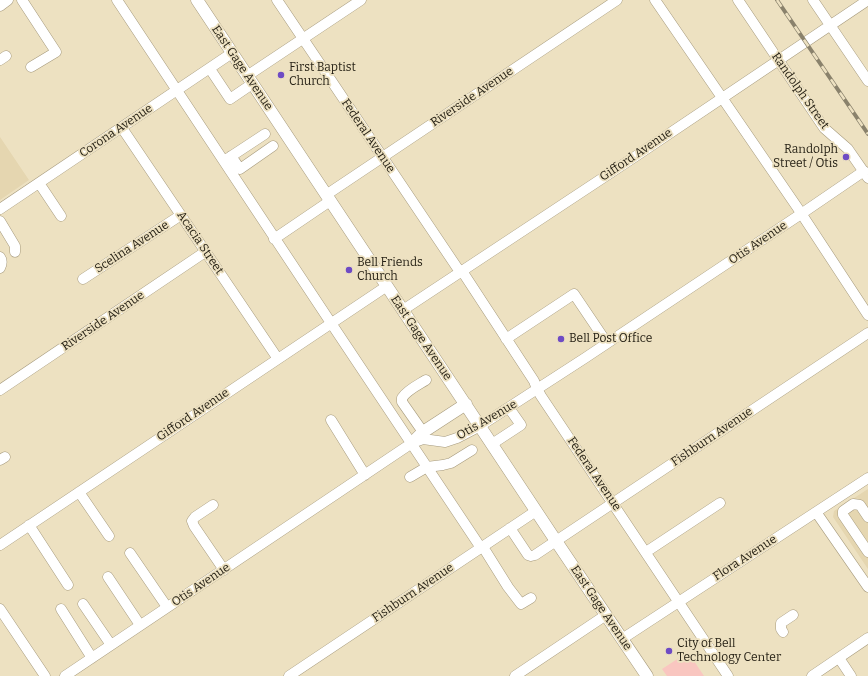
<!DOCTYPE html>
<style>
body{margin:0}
canvas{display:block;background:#ede1c1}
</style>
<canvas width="868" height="676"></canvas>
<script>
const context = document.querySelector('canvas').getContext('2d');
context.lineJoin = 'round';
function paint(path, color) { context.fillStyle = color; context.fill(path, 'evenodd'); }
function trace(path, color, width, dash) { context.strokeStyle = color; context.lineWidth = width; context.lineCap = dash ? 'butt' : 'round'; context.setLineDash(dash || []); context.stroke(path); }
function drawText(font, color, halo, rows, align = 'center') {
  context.font = font + ' Bitter,serif'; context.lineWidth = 3.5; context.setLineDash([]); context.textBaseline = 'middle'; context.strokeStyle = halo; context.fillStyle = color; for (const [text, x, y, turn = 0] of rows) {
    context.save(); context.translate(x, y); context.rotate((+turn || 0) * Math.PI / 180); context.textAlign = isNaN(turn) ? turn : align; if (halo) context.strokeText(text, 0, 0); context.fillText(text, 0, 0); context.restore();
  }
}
const built = new Path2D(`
 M 0,137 L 29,180 L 0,200 Z
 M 868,489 L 868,569 L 833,517 L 834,511 Z`);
const green = new Path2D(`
 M 688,652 L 704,676 L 667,676 L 662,669 Z`);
const minor = new Path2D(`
 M 22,0 L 56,52 L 31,67
 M 117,0 L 331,323 L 481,548
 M 277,0 L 460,272
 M 655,0 L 797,207 L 868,315
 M 738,0 L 824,128 L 848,149 L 868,178
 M 813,0 L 868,81
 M 0,6 L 8,0
 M 0,60 L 6,56
 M 210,69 L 230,99 L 252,84
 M 247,76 L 361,0
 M 122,128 L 278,359
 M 231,156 L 240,169 L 273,146
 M 227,159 L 265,134
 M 39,183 L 61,216
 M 326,195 L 617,0
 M 0,209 L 232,53
 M 0,221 L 15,246 L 15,252
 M 274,239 L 330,201
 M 0,257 C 3,261 2,264 0,268
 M 462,271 L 534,381 L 537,389 L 541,396 L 728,676
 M 83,279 L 181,215
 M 403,310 L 636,156 L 868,0
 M 506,339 L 574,294 L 607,343
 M 0,390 L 205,252
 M 331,420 L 365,475
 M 423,432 L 402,402 L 402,398 C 407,390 418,385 426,380
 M 492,444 L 521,425 L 509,408
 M 0,460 L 5,457
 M 410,477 L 427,467 L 443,465 L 451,463 L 472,450
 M 79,492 L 109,536
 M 213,505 L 195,517 L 192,521 L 194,526 L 224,570
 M 816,512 L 868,587
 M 868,517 L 860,505 L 853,504 L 843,511 L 843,515 L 868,552
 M 29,525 L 68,585
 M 510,528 L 528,555 L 531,556 L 535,555 L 868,333
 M 0,545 L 387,286
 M 483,547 L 508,587 L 521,604 L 531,598
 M 646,552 L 720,503
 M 130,553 L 167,607
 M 108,577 L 140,625
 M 83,604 L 111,645
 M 0,609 L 45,676
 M 61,609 L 92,658
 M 783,632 L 781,629 L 781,623 L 793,615
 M 622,639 L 868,478
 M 839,658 L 851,676
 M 65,676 L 412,443 L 423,439 L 445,442 L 457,438 L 480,426 L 585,358 L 801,214 L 864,171
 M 289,676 L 536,511
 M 515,676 L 606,615
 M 812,676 L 868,638`);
const major = new Path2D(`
 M 197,0 L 556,541 L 647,676
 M 412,443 L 423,432 L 466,404`);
const rail = new Path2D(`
 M 777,0 L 868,134`);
const markers = [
 [281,75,4,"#6e4bc4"],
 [846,157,4,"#6e4bc4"],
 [349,270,4,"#6e4bc4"],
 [561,339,4,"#6e4bc4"],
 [669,651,4,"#6e4bc4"]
];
const streetNames = [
 ["East Gage Avenue",242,68,56],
 ["Randolph Street",800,91,55],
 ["Riverside Avenue",472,97,-34],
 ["Corona Avenue",116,131,-34],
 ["Federal Avenue",368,136,56],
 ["Gifford Avenue",636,155,-34],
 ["Acacia Street",200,243,56],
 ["Otis Avenue",758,243,-34],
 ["Scelina Avenue",132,247,-33],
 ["Riverside Avenue",103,321,-34],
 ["East Gage Avenue",421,338,56],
 ["Gifford Avenue",193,415,-34],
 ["Otis Avenue",487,420,-30],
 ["Fishburn Avenue",712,437,-34],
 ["Federal Avenue",594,474,56],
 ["Flora Avenue",745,558,-33],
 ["Otis Avenue",201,585,-34],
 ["Fishburn Avenue",413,593,-34],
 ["East Gage Avenue",601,608,56]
];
const poiNames = [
 ["First Baptist",289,68],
 ["Church",289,82],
 ["Randolph",838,150,"right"],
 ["Street / Otis",838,164,"right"],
 ["Bell Friends",357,263],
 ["Church",357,277],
 ["Bell Post Office",569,339],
 ["City of Bell",677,644],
 ["Technology Center",677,658]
];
paint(built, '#e5d6b0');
paint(green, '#f9c6c0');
trace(minor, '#a69a7d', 11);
trace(major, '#a69a7d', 13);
trace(minor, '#fff', 10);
trace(major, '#fff', 12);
trace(rail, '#8a826c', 4);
trace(rail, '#ede1c1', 2.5, [8]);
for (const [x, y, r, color] of markers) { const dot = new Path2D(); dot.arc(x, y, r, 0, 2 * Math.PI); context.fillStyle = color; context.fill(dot); trace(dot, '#ede1c1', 1.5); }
drawText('12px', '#272216', '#ede1c1', streetNames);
drawText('12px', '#272216', '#ede1c1', poiNames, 'left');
</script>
